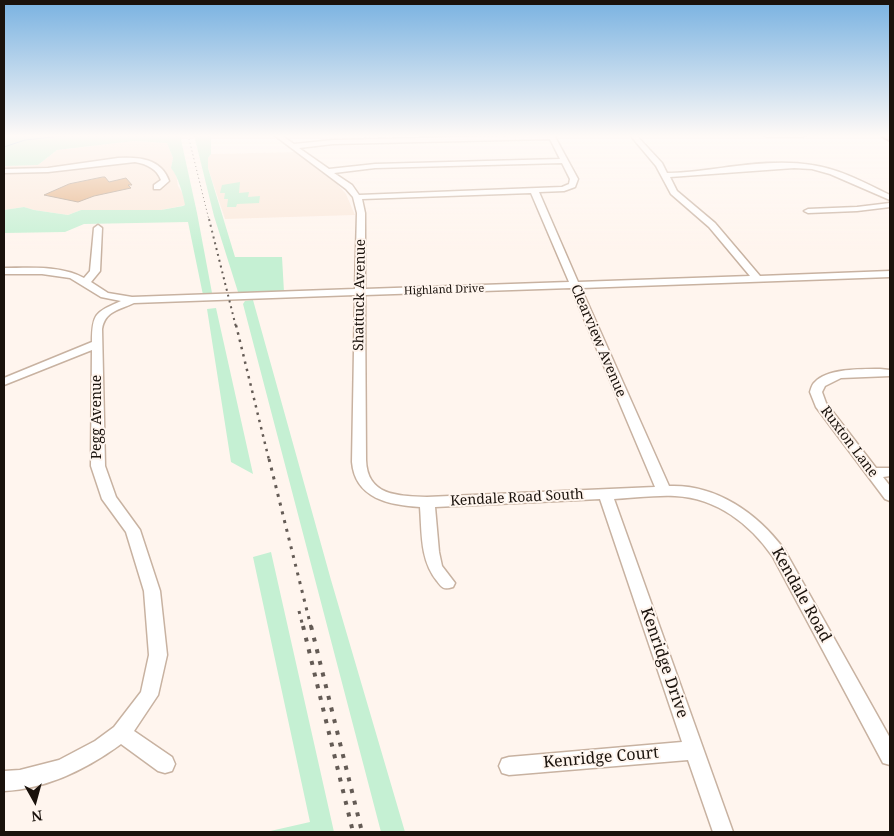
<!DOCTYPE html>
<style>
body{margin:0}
#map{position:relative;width:894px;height:836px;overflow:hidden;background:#fff5ee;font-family:"Noto Serif",serif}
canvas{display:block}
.frame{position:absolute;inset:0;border:5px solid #1a120c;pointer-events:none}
.north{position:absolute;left:10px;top:776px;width:50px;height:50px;-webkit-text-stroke:4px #fff5ee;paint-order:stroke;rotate:173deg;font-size:14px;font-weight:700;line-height:20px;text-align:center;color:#1a120c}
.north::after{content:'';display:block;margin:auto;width:18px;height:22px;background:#1a120c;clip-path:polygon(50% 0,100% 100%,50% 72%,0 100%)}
</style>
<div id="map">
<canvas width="894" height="836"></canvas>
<div class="frame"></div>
<div class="north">N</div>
</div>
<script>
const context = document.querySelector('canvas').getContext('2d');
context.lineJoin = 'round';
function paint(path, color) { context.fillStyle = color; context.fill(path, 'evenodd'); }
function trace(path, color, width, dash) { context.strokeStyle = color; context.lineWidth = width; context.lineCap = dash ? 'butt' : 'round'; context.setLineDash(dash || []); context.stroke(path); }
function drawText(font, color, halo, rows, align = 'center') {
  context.font = font + ' "Noto Serif",serif'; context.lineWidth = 4; context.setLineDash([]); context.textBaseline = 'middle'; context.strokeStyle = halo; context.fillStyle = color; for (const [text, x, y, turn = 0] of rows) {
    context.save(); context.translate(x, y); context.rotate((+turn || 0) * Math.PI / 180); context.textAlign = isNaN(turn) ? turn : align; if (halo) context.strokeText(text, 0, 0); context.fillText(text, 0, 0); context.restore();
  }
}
const built = new Path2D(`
 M 134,141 L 167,143 L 173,158 L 171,168 L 176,174 L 178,186 L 183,194 L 186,205 L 161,210 L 81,210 L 68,215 L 34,210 L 24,207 L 4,210 L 4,166 L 38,165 L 57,150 Z
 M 295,152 L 337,184 L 346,194 L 355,215 L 225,219 L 208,168 L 208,158 L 211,154 Z`);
const green = new Path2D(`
 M 4,135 L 180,135 L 197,213 L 212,293 L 203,295 L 188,222 L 84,224 L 65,232 L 4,233 L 4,210 L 24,207 L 34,210 L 68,215 L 81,210 L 161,210 L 183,206 L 185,205 C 183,194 178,176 171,168 L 173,158 L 167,143 L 134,141 L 57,150 L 38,165 L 4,166 Z
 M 194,135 L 211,135 L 211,154 L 208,158 L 208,168 L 235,257 L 282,257 L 284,292 L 243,293 L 238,292 L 214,216 Z
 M 240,182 L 239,193 L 249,192 L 248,197 L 260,196 L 259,203 L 237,204 L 236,207 L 227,207 L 228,199 L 224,199 L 225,193 L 220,193 L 222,185 Z
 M 253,300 L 331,580 L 405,832 L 381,832 L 243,304 L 245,301 Z
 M 216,308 L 253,474 L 231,462 L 207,309 Z
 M 271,552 L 334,832 L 266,832 L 310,822 L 253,557 Z`);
const stream = new Path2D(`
 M 4,147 L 25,140 L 72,135`);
const building = new Path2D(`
 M 103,177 L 105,177 L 109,182 L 126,178 L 132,185 L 128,185 L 131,188 L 94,196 L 78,202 L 44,195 L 69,184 Z`);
const minor = new Path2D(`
 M 274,135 L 281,135 L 294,144 L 333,140 L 554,135 L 578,179 L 575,187 L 564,191 L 539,192 L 578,282 L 750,276 L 709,227 L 671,194 L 656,166 L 630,135 L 636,135 L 662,163 L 667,173 C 715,172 764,157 812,165 C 840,169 865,183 890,195 L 890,200 L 830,174 L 812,169 L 794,168 L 670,177 L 677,191 L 715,223 L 760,276 L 890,271 L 890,277 L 581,288 L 669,486 C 716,484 757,513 784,549 L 890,738 L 890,765 L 883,763 L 773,557 C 750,524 717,498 675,496 C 655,495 634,498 614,499 L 733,832 L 713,832 L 688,760 L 509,775 L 502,773 L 499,766 L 502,759 L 509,757 L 682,742 L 600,499 L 435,507 L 439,552 L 442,566 L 455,583 L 453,587 C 444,590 442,588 437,581 C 420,560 422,533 420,507 C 390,505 355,499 352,462 L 355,295 L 134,303 C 119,310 105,311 102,329 L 105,466 L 116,497 L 140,530 L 160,591 L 167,655 L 158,695 L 134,731 L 172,757 L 175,764 L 172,771 L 165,773 L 158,771 L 121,744 C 87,769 46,789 4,791 L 4,771 L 20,770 L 59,760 L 95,741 L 114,727 L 141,692 L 149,655 L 144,591 L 126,532 L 102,499 L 91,466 L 92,350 L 4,385 L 4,378 L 92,342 C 92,313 96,312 121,301 L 101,297 L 70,278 L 42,274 L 4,274 L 4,268 C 29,268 61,265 84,278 L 90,271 L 94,228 L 98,225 L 102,228 L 100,271 L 91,282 L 108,293 L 132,297 L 355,289 L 357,213 L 353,197 L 346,189 ZM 550,139 L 560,159 L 375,164 L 329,169 L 299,148 L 333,144 ZM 562,163 L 570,179 L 569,184 L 562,187 L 359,195 L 352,185 L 334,173 L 375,168 ZM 531,193 L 569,282 L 365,289 L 365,213 L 362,199 ZM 571,288 L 655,487 L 427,497 C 398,496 367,496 366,460 L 365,295 Z
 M 764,135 L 806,135 L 803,137 L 767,137 Z
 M 118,158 C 138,157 161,158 169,181 L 160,189 L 154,189 L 154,185 L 161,180 C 157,169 147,164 135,162 L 48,172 L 4,173 L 4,169 L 48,168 Z
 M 890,203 L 890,207 L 857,211 L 808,213 L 804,211 L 808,209 L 857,207 Z
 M 880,369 L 890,370 L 890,376 L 841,378 L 825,386 L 822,392 L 826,403 L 876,468 L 890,468 L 890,476 L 883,477 L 890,486 L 890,501 L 885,499 L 816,407 L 810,392 C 811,389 812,384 815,382 C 828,368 863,369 880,369 Z`);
const major = new Path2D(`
 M 880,135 L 890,135 L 890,141 Z`);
const railFar4 = new Path2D(`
 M 188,135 L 209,220`);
const railFar3 = new Path2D(`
 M 209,219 L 236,327`);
const railFar2 = new Path2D(`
 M 236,325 L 269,460`);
const railFar1 = new Path2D(`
 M 269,459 L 311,627
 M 299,611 L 303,627`);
const rail = new Path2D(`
 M 303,626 L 353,832
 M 311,626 L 362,832`);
const farStreetnames = [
 ["Highland Drive",444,290,-2]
];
const streetNames = [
 ["Shattuck Avenue",360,295,-89],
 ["Clearview Avenue",598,341,67],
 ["Pegg Avenue",97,417,-90],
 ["Ruxton Lane",849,442,53],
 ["Kendale Road South",517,498,-3]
];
const nearStreetnames = [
 ["Kendale Road",801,595,61],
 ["Kenridge Drive",664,663,71],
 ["Kenridge Court",601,758,-5]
];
paint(built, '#fbe9db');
paint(green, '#c5f0d3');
trace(stream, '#74b0d7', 1);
paint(building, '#e4b184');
trace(building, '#af9b89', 1);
trace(minor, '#c8b2a1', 3);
trace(major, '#974c51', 3);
paint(minor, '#fff');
paint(major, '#e9a7ad');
trace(railFar4, '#645b55', 1, [1, 3]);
trace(railFar3, '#645b55', 2, [2, 4]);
trace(railFar2, '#645b55', 2.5, [2.5, 5]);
trace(railFar1, '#645b55', 3, [3, 6]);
trace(rail, '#645b55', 4, [4, 8]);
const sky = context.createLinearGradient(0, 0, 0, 252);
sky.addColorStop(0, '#79b2e1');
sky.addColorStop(0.54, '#fffaf7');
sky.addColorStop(1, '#fffaf700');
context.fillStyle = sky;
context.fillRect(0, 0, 894, 252);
drawText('11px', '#1a120c', '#fff5ee', farStreetnames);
drawText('14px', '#1a120c', '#fff5ee', streetNames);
drawText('16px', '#1a120c', '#fff5ee', nearStreetnames);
</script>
